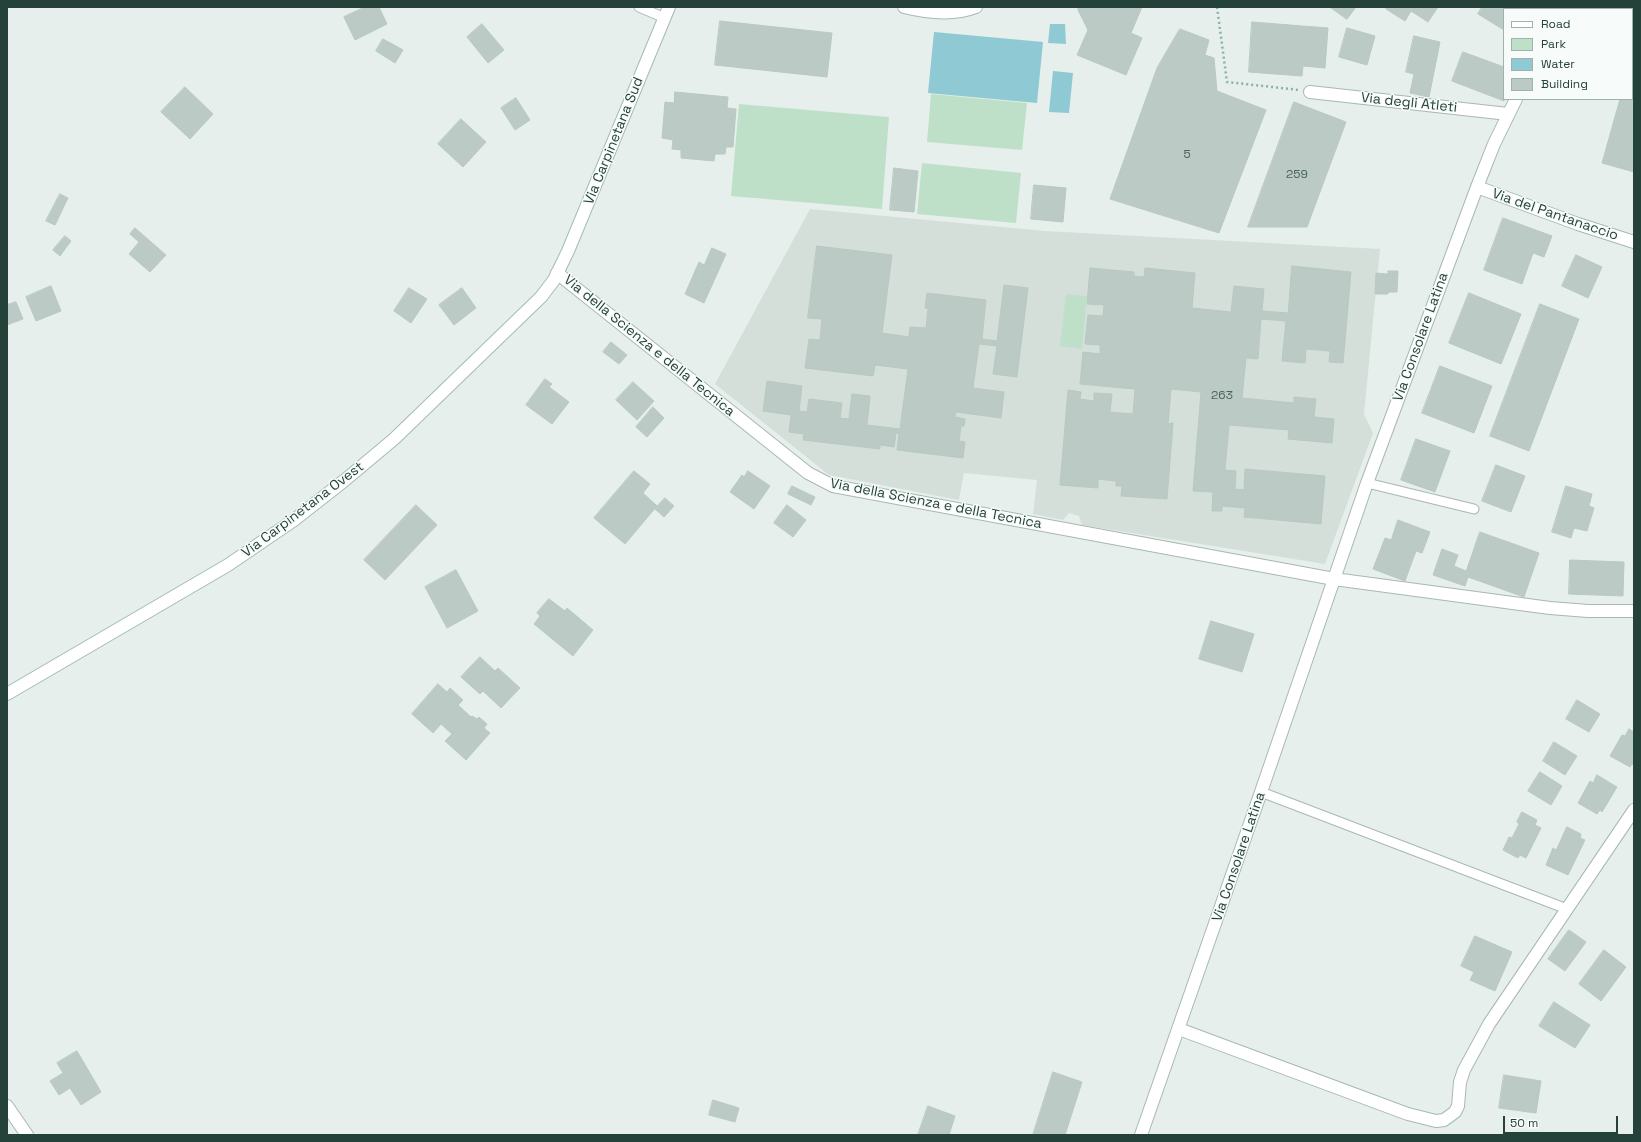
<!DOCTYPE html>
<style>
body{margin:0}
#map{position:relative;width:1641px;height:1142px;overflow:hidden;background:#e6efeb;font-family:"Space Grotesk",sans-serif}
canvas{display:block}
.frame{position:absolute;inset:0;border:8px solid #24423a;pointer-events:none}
.legend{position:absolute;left:1503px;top:8px;width:130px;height:92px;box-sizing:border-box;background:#f7fbf9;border:1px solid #a3b1ad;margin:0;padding:5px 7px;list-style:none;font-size:12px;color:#24423a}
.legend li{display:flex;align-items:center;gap:8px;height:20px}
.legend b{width:20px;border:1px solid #a3b1ad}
.scale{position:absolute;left:1503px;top:1116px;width:115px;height:18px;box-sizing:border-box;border:2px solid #24423a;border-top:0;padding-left:5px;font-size:12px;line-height:14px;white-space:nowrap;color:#24423a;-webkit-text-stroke:3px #f7fbf9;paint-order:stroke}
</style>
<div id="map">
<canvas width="1641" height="1142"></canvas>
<div class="frame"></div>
<ul class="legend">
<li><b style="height:5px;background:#fff"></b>Road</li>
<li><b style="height:11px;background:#bfe0c8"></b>Park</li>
<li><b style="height:11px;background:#8ec9d4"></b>Water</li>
<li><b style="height:11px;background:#bbcac4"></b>Building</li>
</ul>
<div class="scale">50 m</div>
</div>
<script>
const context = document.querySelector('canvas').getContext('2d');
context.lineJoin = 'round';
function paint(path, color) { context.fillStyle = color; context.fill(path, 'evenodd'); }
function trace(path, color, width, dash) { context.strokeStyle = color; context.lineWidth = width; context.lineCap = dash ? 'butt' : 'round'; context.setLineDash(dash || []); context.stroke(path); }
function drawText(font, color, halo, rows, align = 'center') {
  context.font = font + ' "Space Grotesk",sans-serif'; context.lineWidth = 3; context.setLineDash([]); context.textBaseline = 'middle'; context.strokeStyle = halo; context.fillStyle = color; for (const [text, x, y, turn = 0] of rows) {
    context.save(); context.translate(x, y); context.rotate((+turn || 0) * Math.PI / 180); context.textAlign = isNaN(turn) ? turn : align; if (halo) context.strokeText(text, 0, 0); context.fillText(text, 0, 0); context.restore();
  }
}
const built = new Path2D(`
 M 810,209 L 1045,231 L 1380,249 L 1364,414 L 1373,433 L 1325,564 L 1082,525 L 1079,516 L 1069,513 L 1063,520 L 1033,514 L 1037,480 L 964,473 L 959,500 L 829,475 L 715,384 Z`);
const green = new Path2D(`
 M 931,94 L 1027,103 L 1022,150 L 927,142 Z
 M 739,104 L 889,117 L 882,209 L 731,196 Z
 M 922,163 L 1021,173 L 1016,223 L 917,214 Z
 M 1066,294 L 1087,296 L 1082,349 L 1060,346 Z`);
const water = new Path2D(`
 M 1050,24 L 1065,24 L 1066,44 L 1048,43 Z
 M 934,32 L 1043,42 L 1037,103 L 928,93 Z
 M 1053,71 L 1073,73 L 1069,113 L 1049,112 Z`);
const building = new Path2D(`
 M 365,7 L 379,7 L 387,24 L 355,40 L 344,17 Z
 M 1079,7 L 1142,7 L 1131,33 L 1142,38 L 1126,75 L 1077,55 L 1088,30 L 1078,10 Z
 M 1330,7 L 1356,7 L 1347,19 Z
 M 1387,7 L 1438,7 L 1428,22 L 1411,11 L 1405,21 L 1386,9 Z
 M 1482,7 L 1534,7 L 1538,9 L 1504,9 L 1504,30 L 1478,14 Z
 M 1601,7 L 1634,7 L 1634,19 L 1632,23 L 1632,9 L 1600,9 Z
 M 720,21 L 832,33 L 827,77 L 715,65 Z
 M 1252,22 L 1328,28 L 1325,68 L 1303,66 L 1302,76 L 1249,72 Z
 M 482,24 L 504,50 L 488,63 L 467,37 Z
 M 1347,28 L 1375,36 L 1367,65 L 1339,57 Z
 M 1180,29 L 1209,40 L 1205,55 L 1214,58 L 1217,91 L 1266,110 L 1219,233 L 1110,199 L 1157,68 Z
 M 1414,36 L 1440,42 L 1429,97 L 1410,93 L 1414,74 L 1406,72 Z
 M 383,39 L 403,50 L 395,63 L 376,51 Z
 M 1463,52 L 1504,67 L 1504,101 L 1452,81 Z
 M 1632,86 L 1634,87 L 1634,172 L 1602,163 L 1620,99 L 1632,99 Z
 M 185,87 L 213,114 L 190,139 L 161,112 Z
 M 675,92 L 728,97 L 727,108 L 736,109 L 733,147 L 726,147 L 725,154 L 715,154 L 714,161 L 681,158 L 681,150 L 672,149 L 673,140 L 662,138 L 665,102 L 674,103 Z
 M 516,98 L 530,120 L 515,130 L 501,108 Z
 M 1294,102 L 1346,122 L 1307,227 L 1248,227 Z
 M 461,119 L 486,142 L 463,167 L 438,144 Z
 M 894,168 L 918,171 L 914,212 L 890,210 Z
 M 1034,185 L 1066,188 L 1063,222 L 1031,219 Z
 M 60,194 L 68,198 L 55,225 L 46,221 Z
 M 1503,218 L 1552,236 L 1544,257 L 1533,253 L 1522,284 L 1484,270 Z
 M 135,228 L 166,255 L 150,272 L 129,254 L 139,242 L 130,234 Z
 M 65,236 L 71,241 L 60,256 L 53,250 Z
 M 817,246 L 892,255 L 882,333 L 909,337 L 910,327 L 926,328 L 928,309 L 925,308 L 927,293 L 986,300 L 982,339 L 997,341 L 1004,285 L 1028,288 L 1017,377 L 993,374 L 997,346 L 979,344 L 973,388 L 1004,392 L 1001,418 L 956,412 L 955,417 L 965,419 L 964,426 L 961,426 L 959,441 L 965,442 L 963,458 L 897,450 L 899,434 L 896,433 L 894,447 L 880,445 L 880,449 L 803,440 L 804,434 L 789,432 L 791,415 L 763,411 L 767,381 L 802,386 L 799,411 L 807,412 L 809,399 L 842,403 L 840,418 L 849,419 L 852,394 L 870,396 L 867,425 L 900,429 L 908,369 L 875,365 L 873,376 L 805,368 L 809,339 L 820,340 L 822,319 L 808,318 Z
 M 712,248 L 726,254 L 704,303 L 685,294 L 699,262 L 704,265 Z
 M 1576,255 L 1602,267 L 1588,298 L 1562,286 Z
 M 1292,266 L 1351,272 L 1343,363 L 1329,362 L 1330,351 L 1306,349 L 1305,363 L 1282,361 L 1286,321 L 1261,319 L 1258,359 L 1246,358 L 1242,398 L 1294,403 L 1294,397 L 1316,399 L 1314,417 L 1334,419 L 1332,443 L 1288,439 L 1289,430 L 1229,425 L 1225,470 L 1236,471 L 1235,489 L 1244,490 L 1245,469 L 1325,476 L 1321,524 L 1244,517 L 1245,508 L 1222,506 L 1222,511 L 1212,511 L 1213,492 L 1193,491 L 1201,392 L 1171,389 L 1168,424 L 1173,423 L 1167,499 L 1121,496 L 1122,486 L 1116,486 L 1116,481 L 1098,479 L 1098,488 L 1060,485 L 1068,390 L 1081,392 L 1080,399 L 1094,401 L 1094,393 L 1112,394 L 1110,412 L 1133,414 L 1135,389 L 1080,384 L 1083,352 L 1100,354 L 1100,345 L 1085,344 L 1088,315 L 1103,316 L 1104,305 L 1087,304 L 1090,268 L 1134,272 L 1134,276 L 1144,277 L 1145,268 L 1195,273 L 1192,308 L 1231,312 L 1234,286 L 1264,289 L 1262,311 L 1288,313 Z
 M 1388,271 L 1398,271 L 1397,292 L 1388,292 L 1388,294 L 1375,294 L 1376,273 L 1388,274 Z
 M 51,286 L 61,311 L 36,321 L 26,297 Z
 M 409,288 L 427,299 L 411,323 L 394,311 Z
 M 462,288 L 476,308 L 454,325 L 439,305 Z
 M 1469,293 L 1521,314 L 1501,364 L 1449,343 Z
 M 16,302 L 23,319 L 7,325 L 7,305 Z
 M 1540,304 L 1579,319 L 1529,451 L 1490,436 Z
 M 611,342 L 627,355 L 619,364 L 603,352 Z
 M 1440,366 L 1492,386 L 1474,433 L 1422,413 Z
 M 545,379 L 552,384 L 549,387 L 569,402 L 552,424 L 526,405 Z
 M 633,382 L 654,401 L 637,420 L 616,400 Z
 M 653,407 L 664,418 L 647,437 L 636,427 Z
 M 1416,439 L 1450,451 L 1435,492 L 1401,480 Z
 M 1496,465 L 1525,476 L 1511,512 L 1482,501 Z
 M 634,471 L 650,484 L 643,493 L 657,506 L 625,544 L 594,518 Z
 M 748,471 L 770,486 L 754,509 L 730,492 L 742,475 L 744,477 Z
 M 792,486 L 815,497 L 811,505 L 788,494 Z
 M 1566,486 L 1592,494 L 1589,506 L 1594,508 L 1587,531 L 1574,528 L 1571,538 L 1552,532 Z
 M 665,498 L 674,506 L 664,517 L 655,509 Z
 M 416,505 L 437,525 L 385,580 L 364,560 Z
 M 787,505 L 806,520 L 793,537 L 774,523 Z
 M 1398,520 L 1430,532 L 1422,553 L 1416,551 L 1405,581 L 1373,569 L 1385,538 L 1391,540 Z
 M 1480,532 L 1539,553 L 1524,597 L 1468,577 L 1465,586 L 1433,575 L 1442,549 L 1458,555 L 1454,566 L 1466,571 Z
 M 1570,560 L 1624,562 L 1623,596 L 1569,594 Z
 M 456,570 L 478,611 L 447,628 L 425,587 Z
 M 549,599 L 565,611 L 567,608 L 593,630 L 573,656 L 534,624 L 540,616 L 537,613 Z
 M 1211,621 L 1254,634 L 1242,672 L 1199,659 Z
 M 480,657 L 495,671 L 498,668 L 520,688 L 501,708 L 483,691 L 480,694 L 461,677 Z
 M 438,684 L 447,692 L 450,688 L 463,700 L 458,705 L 471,717 L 472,716 L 477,719 L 479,717 L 487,724 L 484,728 L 490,733 L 466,760 L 445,741 L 452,734 L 441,724 L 433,733 L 412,714 Z
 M 1577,700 L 1600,714 L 1589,732 L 1566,719 Z
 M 1629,729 L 1634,732 L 1634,765 L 1632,764 L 1630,767 L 1610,756 L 1622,735 L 1625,736 Z
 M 1554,742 L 1577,756 L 1565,775 L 1543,761 Z
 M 1540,772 L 1562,786 L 1551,805 L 1528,791 Z
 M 1597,775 L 1617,787 L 1602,812 L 1600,810 L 1597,814 L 1578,803 L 1590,781 L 1593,783 Z
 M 1522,812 L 1537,820 L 1535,825 L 1541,828 L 1526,858 L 1520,855 L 1518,858 L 1503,850 L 1509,837 L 1512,838 L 1519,824 L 1517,822 Z
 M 1567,827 L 1581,834 L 1580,838 L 1585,840 L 1568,875 L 1546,865 L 1553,848 L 1556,850 Z
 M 1569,930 L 1586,942 L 1565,971 L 1548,959 Z
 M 1475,936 L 1512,952 L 1495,991 L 1470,980 L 1474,972 L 1461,966 Z
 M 1604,950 L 1626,967 L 1601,1001 L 1579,984 Z
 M 1554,1002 L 1590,1025 L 1575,1048 L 1539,1026 Z
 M 77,1051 L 101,1092 L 81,1105 L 70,1088 L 59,1095 L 50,1081 L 63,1073 L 57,1063 Z
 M 1053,1072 L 1082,1082 L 1065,1135 L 1033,1135 Z
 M 1504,1075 L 1541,1081 L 1536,1113 L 1499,1108 Z
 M 713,1100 L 739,1108 L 735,1122 L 709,1115 Z
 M 928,1106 L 955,1116 L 949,1135 L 918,1135 Z`);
const path = new Path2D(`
 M 1217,7 L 1227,82 L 1299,90`);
const service = new Path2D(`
 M 639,7 L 665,18
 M 1367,483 L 1474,509
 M 1261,792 L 1567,909`);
const minor = new Path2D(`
 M 904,7 C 928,13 953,16 976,7
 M 1565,9 L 1566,7
 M 1632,68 L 1634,69
 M 1310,92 L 1508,114
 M 1477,187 L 1578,224 L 1634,242
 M 557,273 L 808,473 L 833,486 L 1334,579 L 1550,608 L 1588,611 L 1634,611
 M 1179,1029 L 1408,1114 L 1436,1121 L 1444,1120 L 1455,1112 L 1458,1106 L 1460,1082 L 1464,1070 L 1489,1024 L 1634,810
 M 7,1106 L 27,1135
 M 1141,1135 L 1261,792 L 1367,483 L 1477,187 L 1494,144 L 1516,99`);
const secondary = new Path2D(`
 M 7,694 L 228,565 L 294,520 L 345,480 L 394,439 L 541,297 L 554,280 L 568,251 L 669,7`);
const numberNames = [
 ["5",1187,155],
 ["259",1297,175],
 ["263",1222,396]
];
const streetNames = [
 ["Via degli Atleti",1409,103,6],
 ["Via Carpinetana Sud",614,141,-68],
 ["Via del Pantanaccio",1555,215,19],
 ["Via Consolare Latina",1421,337,-70],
 ["Via della Scienza e della Tecnica",649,346,39],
 ["Via della Scienza e della Tecnica",936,504,11],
 ["Via Carpinetana Ovest",303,510,-37],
 ["Via Consolare Latina",1239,857,-71]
];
paint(built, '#d4dfda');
paint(green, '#bfe0c8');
paint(water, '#8ec9d4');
paint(building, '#bbcac4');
trace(building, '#b8c9c2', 1);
trace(service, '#a8b8b2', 11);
trace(minor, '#a8b8b2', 14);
trace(secondary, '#a4bbb3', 14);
trace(path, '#86b3a5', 2.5, [2, 3]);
trace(service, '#fff', 9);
trace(minor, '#fff', 12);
trace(secondary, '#fff', 12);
drawText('12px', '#4a645c', null, numberNames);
drawText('14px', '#24423a', '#f7fbf9', streetNames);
</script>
